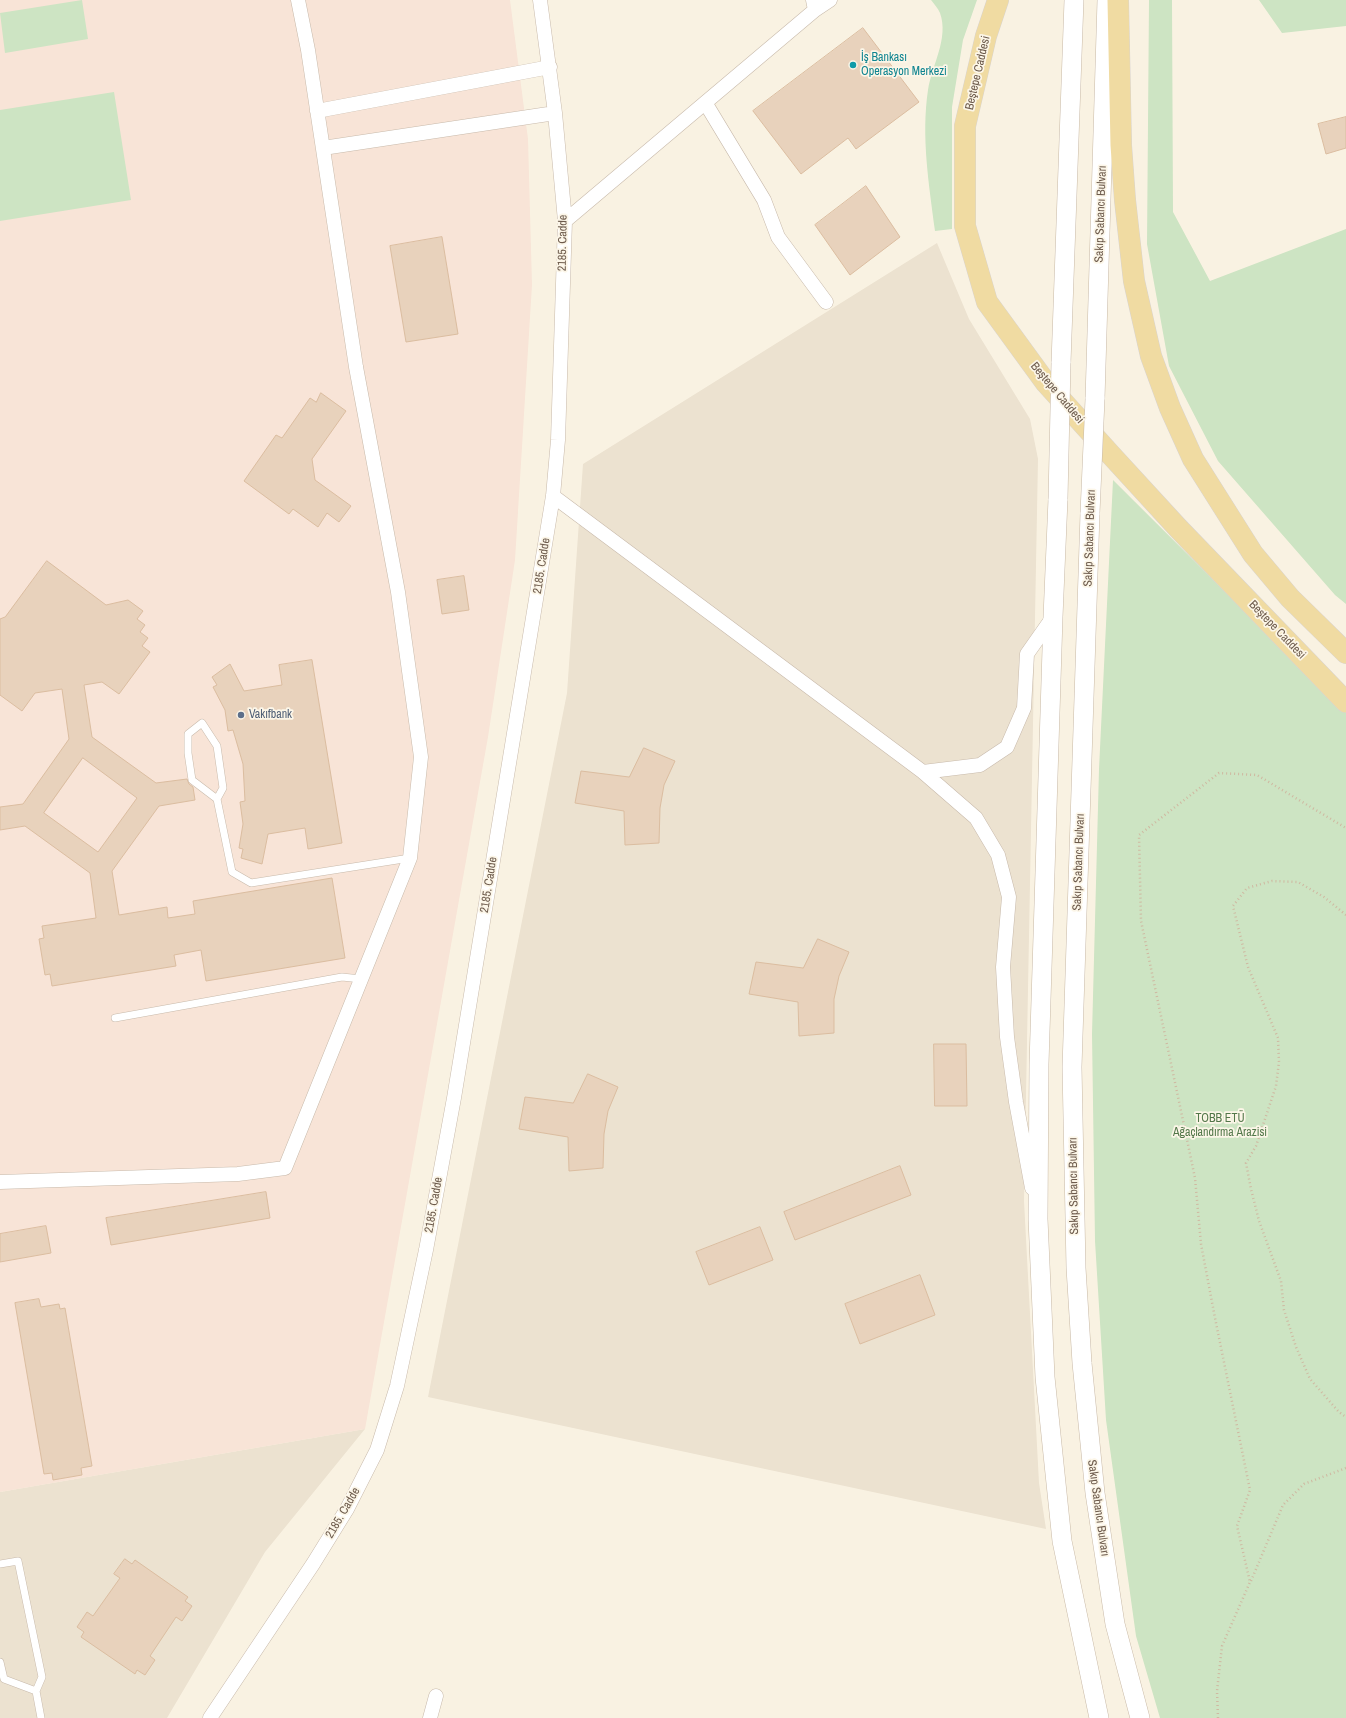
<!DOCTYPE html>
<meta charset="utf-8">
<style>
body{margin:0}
canvas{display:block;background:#f9f2e2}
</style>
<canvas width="1346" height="1718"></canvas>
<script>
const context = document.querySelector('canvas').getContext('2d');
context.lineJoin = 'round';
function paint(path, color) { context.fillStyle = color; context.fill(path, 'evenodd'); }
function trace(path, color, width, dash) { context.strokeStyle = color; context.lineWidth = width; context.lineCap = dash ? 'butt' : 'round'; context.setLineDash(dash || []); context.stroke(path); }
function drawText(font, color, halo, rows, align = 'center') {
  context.font = font + ' "Archivo Narrow",sans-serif'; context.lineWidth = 3.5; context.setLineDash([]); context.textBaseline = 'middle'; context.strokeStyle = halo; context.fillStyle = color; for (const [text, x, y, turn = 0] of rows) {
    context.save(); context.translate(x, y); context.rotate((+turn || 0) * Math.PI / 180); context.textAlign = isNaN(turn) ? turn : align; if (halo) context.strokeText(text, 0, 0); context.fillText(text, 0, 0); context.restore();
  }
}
const residential = new Path2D(`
 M 937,243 L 969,319 L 1030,419 L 1038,459 L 1024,1201 L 1039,1483 L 1046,1529 L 428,1397 L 567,693 L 583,464 Z
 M 365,1429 L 265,1552 L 167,1718 L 0,1718 L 0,1492 Z`);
const commercial = new Path2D(`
 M 0,0 L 510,0 L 528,139 L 532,285 L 515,560 L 488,737 L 365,1429 L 0,1492 Z`);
const green = new Path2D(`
 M 82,0 L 88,39 L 5,53 L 0,13 Z
 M 931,0 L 977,0 L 963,40 L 952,107 L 952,229 L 935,231 C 929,184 921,137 928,90 C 932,65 949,38 940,13 C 938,8 934,4 931,0 Z
 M 1149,0 L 1172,0 L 1173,212 L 1210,281 L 1346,229 L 1346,604 L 1335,595 L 1218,461 L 1169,366 L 1147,244 Z
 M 1259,0 L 1346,0 L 1346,26 L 1282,33 Z
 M 114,92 L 131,200 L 0,221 L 0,110 Z
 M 1113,480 L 1346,712 L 1346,1718 L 1160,1718 L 1136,1636 L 1106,1420 L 1095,1241 L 1092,1034 L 1099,769 Z`);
const building = new Path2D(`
 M 863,28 L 919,102 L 856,149 L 848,138 L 801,174 L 753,111 Z
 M 1346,117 L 1346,148 L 1326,154 L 1318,124 Z
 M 866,186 L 900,237 L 850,275 L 815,225 Z
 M 442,237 L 458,334 L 406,342 L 390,246 Z
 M 321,393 L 346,411 L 312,459 L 315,480 L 351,506 L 339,522 L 327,513 L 318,527 L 293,509 L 289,514 L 244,481 L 276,435 L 282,438 L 310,398 L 316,402 Z
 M 47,561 L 106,605 L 128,600 L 143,611 L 137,619 L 145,625 L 140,632 L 148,638 L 142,646 L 150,652 L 119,694 L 102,682 L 84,685 L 92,737 L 156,783 L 187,779 L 189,784 L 193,787 L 195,800 L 159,806 L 112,871 L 119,915 L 167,907 L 168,918 L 195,914 L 193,901 L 332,878 L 345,958 L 206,981 L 201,950 L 174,955 L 176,966 L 52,986 L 50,974 L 45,975 L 39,939 L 44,938 L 42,926 L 96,918 L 90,873 L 25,826 L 0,830 L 0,807 L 23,804 L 69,739 L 62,689 L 35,693 L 22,711 L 0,695 L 0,619 L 5,617 ZM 83,758 L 137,798 L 98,852 L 44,813 Z
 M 464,576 L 469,610 L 442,614 L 437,580 Z
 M 312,660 L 342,843 L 308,849 L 305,828 L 268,834 L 262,864 L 241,858 L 243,849 L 239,848 L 243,824 L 240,802 L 245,801 L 243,764 L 233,730 L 228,731 L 225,710 L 213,687 L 217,685 L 212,677 L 230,664 L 244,691 L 282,685 L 279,665 Z
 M 644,748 L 675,761 L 664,785 L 660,808 L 659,843 L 625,845 L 624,811 L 575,803 L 581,771 L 629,777 Z
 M 818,939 L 849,952 L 839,976 L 834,999 L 834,1033 L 799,1036 L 798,1002 L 749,994 L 756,962 L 803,968 Z
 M 934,1044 L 966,1044 L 967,1106 L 935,1106 Z
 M 588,1074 L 618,1087 L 608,1111 L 604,1134 L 603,1168 L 569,1171 L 568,1137 L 519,1129 L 525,1097 L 573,1103 Z
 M 900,1166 L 911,1195 L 795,1240 L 784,1212 Z
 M 266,1192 L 270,1218 L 111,1245 L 106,1218 Z
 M 46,1226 L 51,1253 L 0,1262 L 0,1234 Z
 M 760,1227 L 773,1260 L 709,1285 L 696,1252 Z
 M 920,1275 L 935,1315 L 860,1344 L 845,1304 Z
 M 39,1299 L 41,1307 L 59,1304 L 60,1309 L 65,1308 L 92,1466 L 81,1468 L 82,1475 L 53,1480 L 52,1473 L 44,1474 L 15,1303 Z
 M 125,1559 L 132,1564 L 135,1560 L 188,1597 L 185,1601 L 192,1606 L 182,1621 L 176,1617 L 150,1656 L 155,1660 L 145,1675 L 137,1670 L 135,1674 L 81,1637 L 84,1632 L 77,1627 L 87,1612 L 93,1616 L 120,1578 L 114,1574 Z`);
const path = new Path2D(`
 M 1346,915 L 1324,897 L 1298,882 L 1272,881 L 1247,888 L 1233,906 L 1248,967 L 1278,1038 L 1279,1062 L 1276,1086 L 1256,1146 L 1246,1163 L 1251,1189 L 1259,1221 L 1281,1281 L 1284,1310 L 1296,1347 L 1310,1379 L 1339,1412 L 1346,1417
 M 1251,1581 L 1283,1505 L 1304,1484 L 1346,1468
 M 1218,1718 L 1217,1691 L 1222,1646 L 1250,1582 L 1237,1526 L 1250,1490 L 1215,1318 L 1201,1244 L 1195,1178 L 1185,1130 L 1141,921 L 1139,835 L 1219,773 L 1257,775 L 1346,828`);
const service = new Path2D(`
 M 217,799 L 192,780 L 188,753 L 188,734 L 202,723 L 217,746 L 223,788 L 217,799 L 232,872 L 251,883 L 410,858
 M 115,1018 L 342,977 L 361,979
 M 0,1564 L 18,1561 L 42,1677 L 36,1691 L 41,1718
 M 0,1662 L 4,1679 L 36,1691`);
const minor = new Path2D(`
 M 815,10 L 830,0
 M 706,104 L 764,200 L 778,237 L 826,302
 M 317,111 L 550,67
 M 323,148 L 555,113
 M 565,221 L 815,10 L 813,0
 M 553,496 L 923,772 L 976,818 L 998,855 L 1009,897 L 1003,967 L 1007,1037 L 1016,1102 L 1032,1188
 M 923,772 L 980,765 L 1007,747 L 1024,708 L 1027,654 L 1053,617
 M 0,1182 L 238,1174 L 285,1168 L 410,858 L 421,757 L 398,592 L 356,367 L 308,50 L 298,0
 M 210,1718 L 313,1564 L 347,1509 L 377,1450 L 397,1386 L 426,1250 L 454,1098 L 553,496 L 558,440 L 565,221 L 555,113 L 540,0
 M 430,1718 L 436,1696`);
const secondary = new Path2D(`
 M 1061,363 L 1074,0
 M 1095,399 L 1107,0
 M 1058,499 L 1053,617 L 1039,1064 L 1038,1219 L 1045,1377 L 1062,1541 L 1099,1718
 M 1090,513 L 1072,1067 L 1076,1268 L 1082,1363 L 1095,1493 L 1115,1624 L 1140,1718`);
const primary = new Path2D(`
 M 998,0 L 986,36 L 965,126 L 965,226 L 987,302 L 1046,383 L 1111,455 L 1178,528 L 1346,702
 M 1118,0 L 1121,145 L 1125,200 L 1134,281 L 1151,356 L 1170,408 L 1193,459 L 1253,554 L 1290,598 L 1346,653`);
const secondaryBridge = new Path2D(`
 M 1058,499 L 1061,363
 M 1090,513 L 1095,399`);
const markers = [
 [853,65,4,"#0f9aa8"],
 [241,715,4,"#5c6f8a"]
];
const cultureNames = [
 ["İş Bankası",861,58],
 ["Operasyon Merkezi",861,72]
];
const streetNames = [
 ["Beştepe Caddesi",978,73,-77],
 ["Sakıp Sabancı Bulvarı",1101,214,-88],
 ["2185. Cadde",563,243,-89],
 ["Beştepe Caddesi",1057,393,50],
 ["Sakıp Sabancı Bulvarı",1090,538,-88],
 ["2185. Cadde",542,566,-81],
 ["Beştepe Caddesi",1277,630,46],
 ["Sakıp Sabancı Bulvarı",1079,862,-88],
 ["2185. Cadde",489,885,-81],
 ["Sakıp Sabancı Bulvarı",1074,1186,-91],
 ["2185. Cadde",434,1205,-80],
 ["Sakıp Sabancı Bulvarı",1098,1508,82],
 ["2185. Cadde",343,1513,-60]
];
const serviceNames = [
 ["Vakıfbank",249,715]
];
const parkNames = [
 ["TOBB ETÜ",1220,1119],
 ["Ağaçlandırma Arazisi",1220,1133]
];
paint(residential, '#ece2d0');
paint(commercial, '#f8e4d7');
paint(green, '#cde4c3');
paint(building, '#e8d2bc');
trace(building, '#dbbda0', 1);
trace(service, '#c8baab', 8);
trace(minor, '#c8baab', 15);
trace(secondary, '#c8b9a6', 20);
trace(primary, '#d9d4d0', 22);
trace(path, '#cfb8a1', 2.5, [1, 3]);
trace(service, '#fff', 7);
trace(minor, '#fff', 14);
trace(secondary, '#fff', 19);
trace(primary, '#f0dba2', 21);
trace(secondaryBridge, '#c8b9a6', 20, []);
trace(secondaryBridge, '#fff', 19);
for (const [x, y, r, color] of markers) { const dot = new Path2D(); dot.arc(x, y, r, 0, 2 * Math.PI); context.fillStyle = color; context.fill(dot); trace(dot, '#fcf6e8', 1.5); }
drawText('12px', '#0d838f', '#fcf6e8', cultureNames, 'left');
drawText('12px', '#6d5b4c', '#fcf6e8', streetNames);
drawText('12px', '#4e5e75', '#fcf6e8', serviceNames, 'left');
drawText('12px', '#527749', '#fcf6e8', parkNames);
</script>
